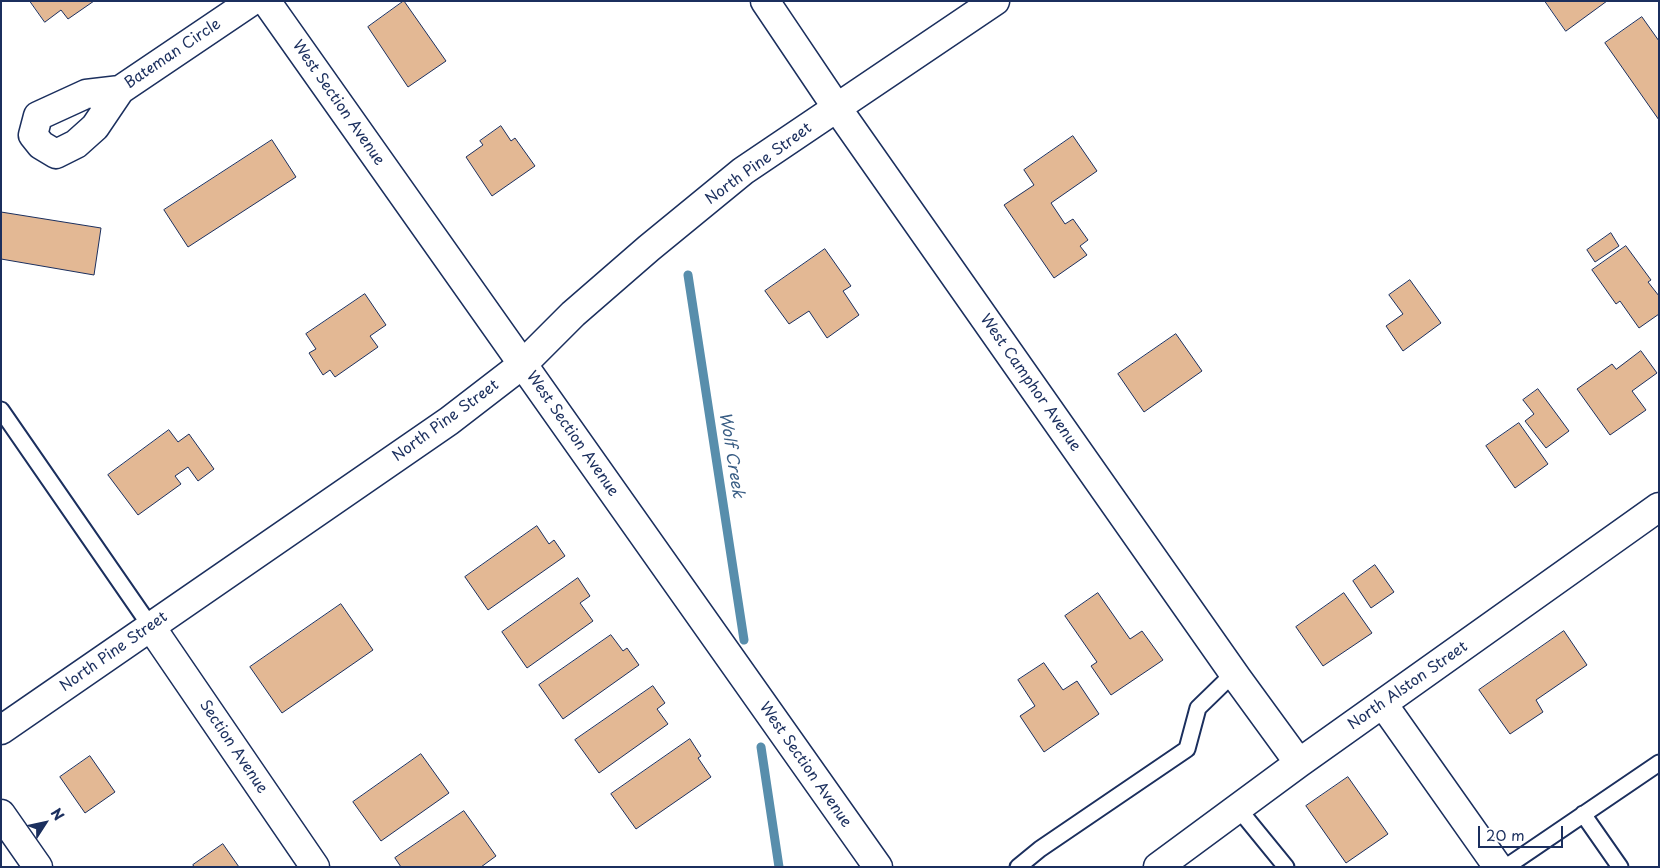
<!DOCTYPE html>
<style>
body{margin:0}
#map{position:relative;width:1660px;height:868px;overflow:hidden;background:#fff;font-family:"Playpen Sans",sans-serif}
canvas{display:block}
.frame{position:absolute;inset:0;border:2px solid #1b2f5e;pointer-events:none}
.north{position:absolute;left:20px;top:798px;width:50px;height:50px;-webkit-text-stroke:4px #fff;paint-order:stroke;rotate:55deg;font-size:14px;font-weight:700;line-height:20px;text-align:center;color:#1b2f5e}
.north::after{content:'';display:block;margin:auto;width:18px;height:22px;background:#1b2f5e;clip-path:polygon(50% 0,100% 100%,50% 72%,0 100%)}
.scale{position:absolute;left:1478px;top:826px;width:85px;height:22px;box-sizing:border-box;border:2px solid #1b2f5e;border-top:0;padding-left:6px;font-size:15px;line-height:18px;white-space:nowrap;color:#1b2f5e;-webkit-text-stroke:4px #fff;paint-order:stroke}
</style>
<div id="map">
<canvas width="1660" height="868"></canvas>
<div class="frame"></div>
<div class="north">N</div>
<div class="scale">20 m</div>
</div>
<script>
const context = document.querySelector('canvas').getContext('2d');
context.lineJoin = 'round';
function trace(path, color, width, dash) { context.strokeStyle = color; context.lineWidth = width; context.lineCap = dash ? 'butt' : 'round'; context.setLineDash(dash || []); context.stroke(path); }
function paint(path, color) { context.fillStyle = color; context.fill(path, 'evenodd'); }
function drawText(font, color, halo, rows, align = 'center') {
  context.font = font + ' "Playpen Sans",sans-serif'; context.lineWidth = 4.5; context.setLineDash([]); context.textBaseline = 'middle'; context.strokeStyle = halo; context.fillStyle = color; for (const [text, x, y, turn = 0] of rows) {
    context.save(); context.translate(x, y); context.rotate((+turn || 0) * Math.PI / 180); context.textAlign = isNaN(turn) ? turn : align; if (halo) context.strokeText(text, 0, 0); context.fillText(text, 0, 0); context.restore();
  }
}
const stream = new Path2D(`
 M 688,275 L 744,640
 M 761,747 L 779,867`);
const building = new Path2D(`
 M 30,1 L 94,1 L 68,19 L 61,10 L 45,22 Z
 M 404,1 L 446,61 L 408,87 L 368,27 Z
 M 1545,1 L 1607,1 L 1566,31 Z
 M 1642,17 L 1659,41 L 1659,120 L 1605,43 Z
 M 501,126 L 511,141 L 515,138 L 535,166 L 492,196 L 466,157 L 483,145 L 480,141 Z
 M 1073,136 L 1097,171 L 1051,203 L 1065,224 L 1073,219 L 1088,240 L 1080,246 L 1087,255 L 1054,278 L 1004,205 L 1034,185 L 1024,170 Z
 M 272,140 L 296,177 L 188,247 L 164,210 Z
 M 1,212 L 101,228 L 94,275 L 1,259 Z
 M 1611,233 L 1619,246 L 1595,262 L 1587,250 Z
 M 1626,246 L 1651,280 L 1648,282 L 1659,296 L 1659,314 L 1639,328 L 1620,301 L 1616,304 L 1592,270 Z
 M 825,249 L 851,286 L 843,291 L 859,315 L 827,338 L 809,311 L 789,324 L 765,291 Z
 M 1410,280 L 1441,323 L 1403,351 L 1386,326 L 1403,314 L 1389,295 Z
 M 365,294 L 386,325 L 370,336 L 378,347 L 335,377 L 330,370 L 323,375 L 309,353 L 316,349 L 306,334 Z
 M 1176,334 L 1202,371 L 1144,412 L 1118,374 Z
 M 1641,351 L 1657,373 L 1632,391 L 1646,410 L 1610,435 L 1577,389 L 1612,364 L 1616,369 Z
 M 1538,389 L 1569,431 L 1546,448 L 1525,421 L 1534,414 L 1523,400 Z
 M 1519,423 L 1548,464 L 1515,488 L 1486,446 Z
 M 169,430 L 178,442 L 189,434 L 214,469 L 198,481 L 188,467 L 175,476 L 181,484 L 138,515 L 108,475 Z
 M 537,526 L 549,544 L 554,540 L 565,556 L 488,610 L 465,577 Z
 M 1375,565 L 1394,592 L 1371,608 L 1353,581 Z
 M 578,578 L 590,596 L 580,603 L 593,621 L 527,668 L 502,632 Z
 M 1098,593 L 1130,639 L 1142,631 L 1163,660 L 1111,695 L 1091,666 L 1097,662 L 1065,616 Z
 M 1344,593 L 1372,633 L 1323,666 L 1296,627 Z
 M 341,604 L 373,650 L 282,713 L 250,667 Z
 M 1564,631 L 1587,665 L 1536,700 L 1543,712 L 1510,734 L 1479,690 Z
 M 611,635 L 623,651 L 627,648 L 639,665 L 563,719 L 539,685 Z
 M 1044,663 L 1063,690 L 1077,681 L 1099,714 L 1044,752 L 1020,716 L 1035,706 L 1018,680 Z
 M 653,686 L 665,703 L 657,709 L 668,724 L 599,773 L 575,740 Z
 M 690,739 L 701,756 L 698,758 L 711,777 L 636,829 L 611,794 Z
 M 421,754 L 449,793 L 381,841 L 353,802 Z
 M 90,756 L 115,792 L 85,813 L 60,777 Z
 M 1348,777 L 1388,834 L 1346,863 L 1306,806 Z
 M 464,811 L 496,856 L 481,867 L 401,867 L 395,858 Z
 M 223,844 L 239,867 L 194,867 L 193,865 Z`);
const service = new Path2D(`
 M 1,410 L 151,627
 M 1237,807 L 1286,867
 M 1583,814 L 1620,867
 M 1018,867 L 1040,849 L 1187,749 L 1198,708 L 1234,673
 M 1506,867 L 1659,763`);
const minor = new Path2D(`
 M 765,1 L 837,108 L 1237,678 L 1299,763
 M 120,90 L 95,127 L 76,144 L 56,154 L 41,145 L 33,135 L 38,116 L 86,94 Z
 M 120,90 L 252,1
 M 151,627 L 315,867
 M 1383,704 L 1498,867
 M 1,730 L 449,421 L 523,364 L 573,314 L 649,248 L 743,171 L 995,1
 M 1,814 L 38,867
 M 1158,867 L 1299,763 L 1659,507`);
const tertiary = new Path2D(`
 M 266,1 L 878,867`);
const streetNames = [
 ["Bateman Circle",173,54,-34],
 ["West Section Avenue",338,103,55],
 ["North Pine Street",759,164,-36],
 ["West Camphor Avenue",1030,383,55],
 ["North Pine Street",446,421,-36],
 ["West Section Avenue",572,434,55],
 ["North Pine Street",114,652,-35],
 ["North Alston Street",1408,686,-35],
 ["Section Avenue",233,747,56],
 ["West Section Avenue",805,765,55]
];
const waterNames = [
 ["Wolf Creek",731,455,81]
];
trace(stream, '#588eac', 9);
paint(building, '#e3b894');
trace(building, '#1b2f5e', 1);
trace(service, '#1b2f5e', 19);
trace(minor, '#1b2f5e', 31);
trace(tertiary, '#1b2f5e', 31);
trace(service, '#fff', 15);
trace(minor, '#fff', 28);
trace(tertiary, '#fff', 28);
drawText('15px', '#1b2f5e', '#fff', streetNames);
drawText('italic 16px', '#3a5e85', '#fff', waterNames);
</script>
